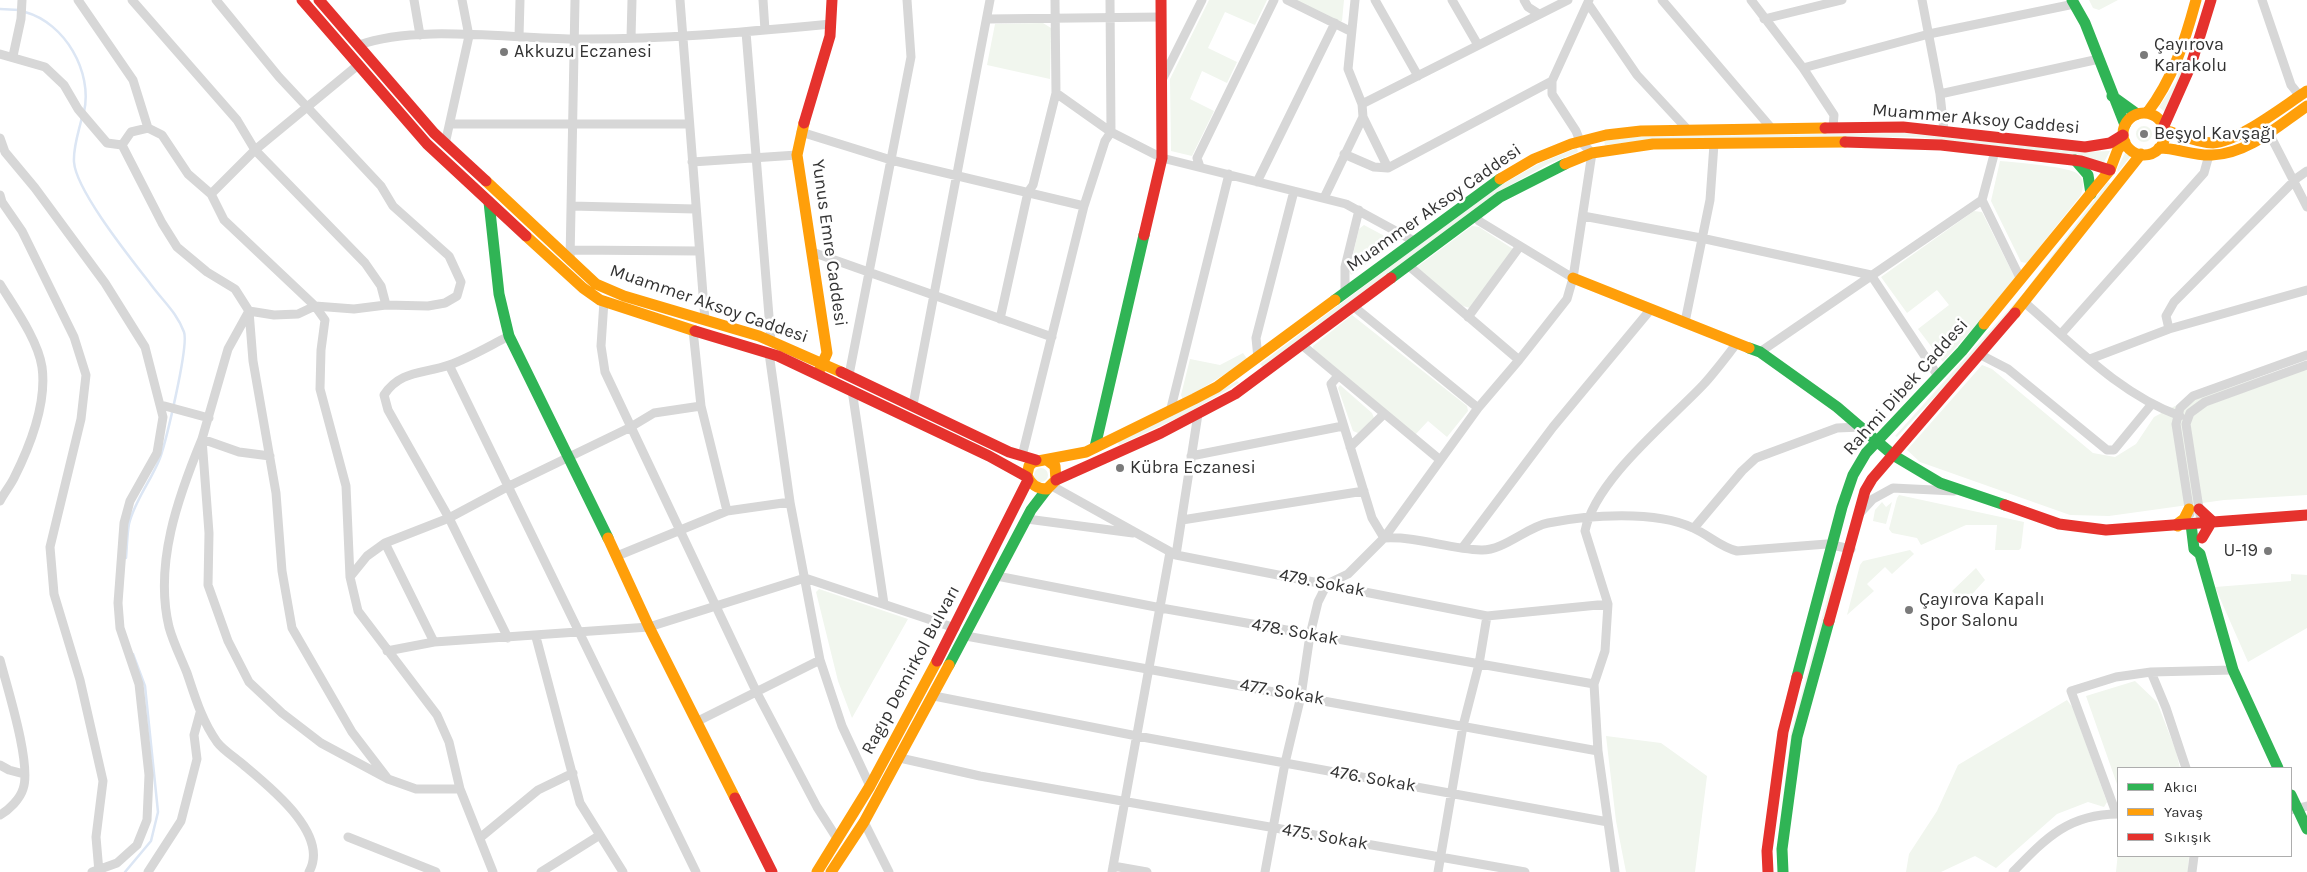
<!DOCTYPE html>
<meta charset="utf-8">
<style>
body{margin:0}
#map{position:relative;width:2307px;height:872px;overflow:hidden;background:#fff;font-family:Karla,sans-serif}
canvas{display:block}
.legend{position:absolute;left:2117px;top:767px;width:175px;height:90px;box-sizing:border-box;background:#fff;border:1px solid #adadad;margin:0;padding:6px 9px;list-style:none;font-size:15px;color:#333}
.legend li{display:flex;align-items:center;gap:10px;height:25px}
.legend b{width:25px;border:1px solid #adadad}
</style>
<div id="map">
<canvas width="2307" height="872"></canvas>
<ul class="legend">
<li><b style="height:6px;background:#30b455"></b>Akıcı</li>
<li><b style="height:6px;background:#ff9f0a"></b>Yavaş</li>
<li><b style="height:6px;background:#e5322d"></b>Sıkışık</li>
</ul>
</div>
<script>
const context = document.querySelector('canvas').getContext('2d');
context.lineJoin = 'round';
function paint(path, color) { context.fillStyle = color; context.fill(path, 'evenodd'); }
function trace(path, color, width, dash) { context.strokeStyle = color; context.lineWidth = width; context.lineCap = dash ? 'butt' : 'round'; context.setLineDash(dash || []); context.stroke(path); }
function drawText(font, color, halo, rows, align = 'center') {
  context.font = font + ' Karla,sans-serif'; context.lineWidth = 5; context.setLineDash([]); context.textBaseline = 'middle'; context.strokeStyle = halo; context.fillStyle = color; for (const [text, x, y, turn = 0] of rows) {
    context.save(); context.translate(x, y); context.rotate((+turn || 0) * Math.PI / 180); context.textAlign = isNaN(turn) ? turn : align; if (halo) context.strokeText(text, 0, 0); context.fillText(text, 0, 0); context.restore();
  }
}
const green = new Path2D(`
 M 1209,0 L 1267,0 L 1255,25 L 1225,12 L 1208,48 L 1237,62 L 1227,83 L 1202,71 L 1190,99 L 1214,111 L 1192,156 L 1171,151 L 1170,79 Z
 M 1295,0 L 1344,0 L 1342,21 L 1339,23 Z
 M 2089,0 L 2118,0 L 2099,10 L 2093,8 Z
 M 1043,23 L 1051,28 L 1050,79 L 987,65 L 995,24 Z
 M 2181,67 L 2185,68 L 2165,112 L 2159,107 L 2176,81 Z
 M2136 134a8 8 0 1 1 16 0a8 8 0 1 1-16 0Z
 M 1905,133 L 2084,152 L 2110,151 L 2104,162 L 1990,145 L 1916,137 L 1658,139 L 1605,145 L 1604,141 L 1631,137 Z
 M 1577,148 L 1578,152 L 1548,164 L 1498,192 L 1263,367 L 1260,364 L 1494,189 L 1540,163 Z
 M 2127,149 L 2133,153 L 2118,172 L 2117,169 Z
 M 2000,161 C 2013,162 2072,167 2078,174 C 2085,180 2083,188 2081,195 L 2027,263 L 2021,262 L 1991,201 Z
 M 2108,182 L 2111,184 L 1979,350 L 1897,437 L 1895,436 L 2022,295 Z
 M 1974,211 L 1982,212 L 2016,280 L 1943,362 L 1918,329 L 1949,305 L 1937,290 L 1907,313 L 1881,277 Z
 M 1364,225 L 1392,240 L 1394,244 L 1351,275 L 1349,271 L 1359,229 Z
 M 1472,226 L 1479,227 L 1513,249 L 1470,308 L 1463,306 L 1422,274 L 1417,267 Z
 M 1352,315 L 1467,406 L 1468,411 L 1447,437 L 1428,421 L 1415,435 L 1314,352 L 1313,346 Z
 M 1243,353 L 1248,360 L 1183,400 L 1181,395 L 1190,359 L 1220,365 Z
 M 2307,361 L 2307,495 L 2224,500 L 2109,516 L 2070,515 L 1920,462 L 1907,450 L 1982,365 L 1992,369 L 2093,453 L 2115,457 L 2136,444 L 2154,417 L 2175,406 Z
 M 1237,381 L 1239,383 L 1186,414 L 1119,445 L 1117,441 L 1209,397 Z
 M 1340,385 L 1372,413 L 1374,418 L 1358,433 L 1353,431 L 1338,388 Z
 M1034 475a7 7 0 1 1 14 0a7 7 0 1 1-14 0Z
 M 1899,495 L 2024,522 L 2021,548 L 2019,550 L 1995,550 L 1997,525 L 1966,525 L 1921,545 L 1917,538 L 1892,533 L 1889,529 L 1897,498 Z
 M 1882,502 L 1886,507 L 1892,502 L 1886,524 L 1873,521 L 1875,510 Z
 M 1910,550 L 1914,554 L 1892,574 L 1885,567 L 1867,584 L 1874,591 L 1847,615 L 1860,565 L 1863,561 Z
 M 1837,562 L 1840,563 L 1776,854 L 1791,733 Z
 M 1976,568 L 1985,580 L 1964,603 L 1952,591 Z
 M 2291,574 L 2307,575 L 2307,628 L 2248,662 L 2215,587 L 2291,581 Z
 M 819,589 L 908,619 L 852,718 L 838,681 L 816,592 Z
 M 2135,681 L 2157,702 L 2176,751 L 2180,768 L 2118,768 L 2118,787 L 2086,696 Z
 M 2067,700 L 2073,708 L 2107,802 L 2104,807 L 2088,802 L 2057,814 L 1996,868 L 1975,856 L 1941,872 L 1906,872 L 1909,854 L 1937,811 L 1958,765 Z
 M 1606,736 L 1661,743 L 1707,776 L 1695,872 L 1626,872 L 1616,821 Z
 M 2118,852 L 2118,856 L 2189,856 L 2188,872 L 2116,872 Z`);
const stream = new Path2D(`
 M 0,9 L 19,10
 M 25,12 C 65,23 93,72 84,112
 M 82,117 C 79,131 73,147 74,162 C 76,191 132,260 152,286 C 164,302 177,313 184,332 C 189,346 166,441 160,458 C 151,481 135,500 129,524 C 127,535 127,547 126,558
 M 125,872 L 151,841 L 158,812 L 145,686 L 133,654`);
const street = new Path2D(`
 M 78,0 L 133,80 L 148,128
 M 132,0 L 237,120 L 255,150 L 365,263 L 381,286 L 386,305
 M 216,0 L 279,77 L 381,186 L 393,206 L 449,256 L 461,282 L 457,296 L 445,303 L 428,306 L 386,305 L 354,309 L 315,306 L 298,314 L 274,315 L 249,311 L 228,349 L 202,439 L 209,533 L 208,585 L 228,641 L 249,682 L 282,713 L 321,743 L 388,779
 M 414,0 L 420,35
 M 680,0 L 705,320
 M 763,0 L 765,30
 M 1287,0 L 1350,31
 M 1355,0 L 1348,69 L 1362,104 L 1363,117 L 1388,168 L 1552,81 L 1589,0
 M 1375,0 L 1418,76
 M 1452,0 L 1478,45
 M 1524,0 L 1528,7 L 1539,14
 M 1662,0 L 1772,129
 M 1751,0 L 1803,68 L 1834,115 L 1833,127
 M 1922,0 L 1940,94 L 1944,131
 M 2262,0 L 2291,85 L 2299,95
 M 1589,5 L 1637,75 L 1688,130
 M 988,19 L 1161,17
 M 1764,19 L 1842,0
 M 746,32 L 771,341
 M 519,37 L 520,0
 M 631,38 L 632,0
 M 359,45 C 417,24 510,39 574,39 C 660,40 745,32 831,24
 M 0,54 L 45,67 L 64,85 L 78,109 L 107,143 L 122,145 L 162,223 L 177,247 L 207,272 L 235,289 L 249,311 L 253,361 L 276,493 L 282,571 L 292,628 L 352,732 L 388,779 L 416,789 L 460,789
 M 13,56 L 21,19 L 22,0
 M 1803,68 L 1929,34 L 2074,4
 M 1163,78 L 1202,0
 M 1056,93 L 1111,132 L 1162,158 L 1346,204 L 1414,241
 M 1940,94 L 2099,59
 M 1362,104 L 1568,0
 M 450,124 L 688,124
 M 2268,131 L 2307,207
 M 801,132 L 891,160 L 1084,206
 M 0,138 L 5,152 L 35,188 L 105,283 L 145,347 L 163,417 L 157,453 L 130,501 L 124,523 L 118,603 L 120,628 L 139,684 L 149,775 L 147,820 L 137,845 L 117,863 L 92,872
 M 445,144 L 469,36 L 462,0
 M 122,145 L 131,132 L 148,128 L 162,135 L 188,174 L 211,194 L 224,220 L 315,306 L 325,320 L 321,350 L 320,389 L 346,486 L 350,577 L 358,611 L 437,715 L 449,742 L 460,789 L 493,872
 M 1995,151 L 1982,200 L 2021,280
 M 1344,154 L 1374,167 L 1388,168
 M 692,162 L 797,155
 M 1200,167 L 1197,158 L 1274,0
 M 1257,182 L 1335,23
 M 211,194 L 255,150 L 358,65
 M 0,195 L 2,202 L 22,231 L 74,337 L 86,375 L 81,419 L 50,547 L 54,594 L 80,680 L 103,781 L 96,837 L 99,872
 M 1324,198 L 1363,117
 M 571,206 L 695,209
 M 1476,215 L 1479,221 L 1573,278
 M 1583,216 L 1701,238 L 1871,275 L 1938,376
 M 570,250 L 699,251
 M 812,252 L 1052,337
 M 570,261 L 575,0
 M 1409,266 L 1519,360
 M 0,284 C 14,307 38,340 42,367 C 47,403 30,446 14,478 C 10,486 4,493 0,501
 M 1345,292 L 1345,267 L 1359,210
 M 604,301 L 601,346 L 605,372 L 756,691 L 817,807 L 838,840
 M 2024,302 C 2073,344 2119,394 2180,416
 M 1353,306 L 1478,408
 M 1468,317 L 1520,246
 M 1000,319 L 1028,192 L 1033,185 L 1056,93 L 1055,0
 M 1685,322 L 1710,200 L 1714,144
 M 2169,329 L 2166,316 L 2174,302 L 2297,178 L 2307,171
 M 693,330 L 701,406 L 727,511
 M 2061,334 L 2204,173 L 2209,155
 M 1302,345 L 1439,459
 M 1760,352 L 1982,200
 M 769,353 L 790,502 L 820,660 L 842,726 L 870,786
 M 1981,355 L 2008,369 L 2107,450 L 2114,450 L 2151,405
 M 1258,358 L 1256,338 L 1294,191
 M 2090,359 L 2169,329 L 2307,290
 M 449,365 L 696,872
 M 849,375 L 911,57 L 907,0
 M 1338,376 L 1331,384 L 1372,518 L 1384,538 L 1478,408 L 1519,360 L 1567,299 L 1573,278 L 1592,153 L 1580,141 L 1576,131 L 1552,94 L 1552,81
 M 852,390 L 884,604
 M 161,405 L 209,418
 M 913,405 L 990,0
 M 1170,412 L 1229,174
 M 1350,447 L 1384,414
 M 270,456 L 239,452 L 202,439 C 178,497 154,564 169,627 C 173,642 181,658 187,673 C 195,697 202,721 217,742 C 223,750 233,756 240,762 C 266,784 331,833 309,872
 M 1022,456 L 1084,206 L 1105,141 L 1111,132 L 1110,0
 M 1191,456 L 1343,426
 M 1052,486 L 1176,555 L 1487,616 L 1608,604
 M 1861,512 L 1873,499 L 1893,488 L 1954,491
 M 2190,514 L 2176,424 L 2180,408 L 2193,396 L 2307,355
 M 2200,515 L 2186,424 L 2190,413 L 2205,402 L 2307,365
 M 1027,519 L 1133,533
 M 1182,520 L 1364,491
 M 1694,528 L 1742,471 L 1756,458 L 1837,428 L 1861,427
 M 385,543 L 434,642
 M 1463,547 L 1553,427 L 1651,309
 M 1176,555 L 1198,414
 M 617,556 L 727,511 L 790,502
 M 997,576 L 1161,608 L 1594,684
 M 350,577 L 367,556 L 385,543 L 449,518 L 507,487 L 629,428 L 654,413 L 701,406
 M 1327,584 L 1348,574 L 1384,538 C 1417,536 1448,549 1481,550 C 1503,551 1527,527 1548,523 C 1588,515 1656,510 1693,528 C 1709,535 1720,547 1737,551 L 1827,544 L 1851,549
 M 966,636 L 1598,751
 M 536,637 L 580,803 L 623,872
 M 508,638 L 449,518 L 388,410 L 384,395 C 400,370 424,374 449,365 C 469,358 489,346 509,336
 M 387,651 L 434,642 L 649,627 L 805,578 L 955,628
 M 0,660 C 7,687 32,765 23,789 C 20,799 9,810 0,815
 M 2151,672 L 2233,670
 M 934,696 L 1137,736 L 1608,822
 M 698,721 L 820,660
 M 900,758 L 980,776 L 1525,872
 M 0,765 L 9,770 L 24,774
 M 2291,810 L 2307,806
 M 2116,813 L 2071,691 L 2116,677 L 2151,672 L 2166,708 L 2186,768
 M 864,822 L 889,872
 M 348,837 L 436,872
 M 481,837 L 538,790 L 573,773
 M 1113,866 L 1147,872
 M 148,872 L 181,821 L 197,759 L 194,735 L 200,713
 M 541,872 L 600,835
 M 1112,872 L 1170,552
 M 1265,872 L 1285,763 L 1301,696 L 1310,635 L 1318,602 L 1327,584
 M 1438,872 L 1463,726 L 1479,664 L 1487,616
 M 1615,872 L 1598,751 L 1594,684 L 1605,651 L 1608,604 L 1585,531 C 1595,480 1668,422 1703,385 C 1715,372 1726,357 1737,343
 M 2013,872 C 2045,839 2068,814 2118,814
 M 2192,872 L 2194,856`);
const fast = new Path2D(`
 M 2072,0 L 2085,23 L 2125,125
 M 2112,96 L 2137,114
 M 2075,160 L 2088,175 L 2091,194
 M 489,202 L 499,294 L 509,336 L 608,538
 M 1391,278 L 1500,197 L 1565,164
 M 1335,300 L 1500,179
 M 1749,348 L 1760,352 L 1837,407 L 1893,455 L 1940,483 L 2005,505
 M 1095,447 L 1144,235
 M 2191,524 L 2194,549 L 2200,554 L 2233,670 L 2278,768
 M 949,665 L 1031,510 L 1047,489
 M 1797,677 L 1842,507 L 1853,475 L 1866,453 L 1962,351 L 1984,324
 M 2291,795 L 2307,829
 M 1783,872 L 1782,849 L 1797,737 L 1829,621`);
const slow = new Path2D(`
 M 2147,113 C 2173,79 2185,41 2196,0
 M2123 134a21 21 0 1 1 42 0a21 21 0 1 1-42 0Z
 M 804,123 L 797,155 L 827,353 L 820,369
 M 2164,130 C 2180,134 2196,143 2213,143 C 2238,142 2285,105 2307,91
 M 2159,148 C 2177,148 2194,156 2212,155 C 2248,154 2279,125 2307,106
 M 1565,164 L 1592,153 L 1653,144 L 1845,142
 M 1500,179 L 1534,159 L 1571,144 L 1606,135 L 1641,131 L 1825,128
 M 486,181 L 596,284 L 624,296 L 759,336 L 841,372
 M 526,236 L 583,288 L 600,300 L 695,331
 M 1573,278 L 1749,348
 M 2015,313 L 2141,154
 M 1984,324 L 2110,170 L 2118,149 L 2125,142
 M 1047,460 L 1055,466 L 1056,480 L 1047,489 C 1037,489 1031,485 1027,475 L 1029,466 L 1033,462 L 1086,452 L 1194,399 L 1217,387 L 1335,300
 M 2178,526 L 2176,525 L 2184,519 L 2189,509
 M 608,538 L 649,627 L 735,798
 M 817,872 L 870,786 L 937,661
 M 831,872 L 864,822 L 949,665`);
const jam = new Path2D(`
 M 302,0 L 427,144 L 526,236
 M 319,0 L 434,133 L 486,181
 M 804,123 L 830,36 L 832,0
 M 1825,128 L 1903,127 L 2085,147 L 2110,143 L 2123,135
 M 2163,128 L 2191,65 L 2211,0
 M 1845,142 L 1941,145 L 2081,161 L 2110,170
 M 1144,235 L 1162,158 L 1161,0
 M 695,331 L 778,356 L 989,456 L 1027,477
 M 841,372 L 1009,452 L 1036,460
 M 1056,480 L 1161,433 L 1235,394 L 1391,278
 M 2005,505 L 2059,524 L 2106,530 L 2307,515
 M 2199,509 L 2212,521 L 2202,538
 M 1829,621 L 1865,491 L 1872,479 L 2015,313
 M 937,661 L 1028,480
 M 735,798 L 772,872
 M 1768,872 L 1767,851 L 1783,732 L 1797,677`);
const markers = [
 [504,52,5,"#7a7a7a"],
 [2144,55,5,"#7a7a7a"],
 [2144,134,5,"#7a7a7a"],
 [1120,468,5,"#7a7a7a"],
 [2268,551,5,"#7a7a7a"],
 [1909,610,5,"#7a7a7a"]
];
const poiNames = [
 ["Çayırova",2154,45],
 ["Karakolu",2154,66],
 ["Akkuzu Eczanesi",514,52],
 ["Beşyol Kavşağı",2154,134],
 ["Kübra Eczanesi",1130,468],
 ["U-19",2258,551,"right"],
 ["Çayırova Kapalı",1919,600],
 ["Spor Salonu",1919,621]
];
const streetNames = [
 ["Muammer Aksoy Caddesi",1976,119,5],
 ["Muammer Aksoy Caddesi",1434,208,-35],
 ["Yunus Emre Caddesi",829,243,82],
 ["Muammer Aksoy Caddesi",709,304,19],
 ["Rahmi Dibek Caddesi",1906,387,-48],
 ["479. Sokak",1322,583,11],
 ["478. Sokak",1295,632,10],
 ["Ragıp Demirkol Bulvarı",911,670,-62],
 ["477. Sokak",1282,692,10],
 ["476. Sokak",1373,779,10],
 ["475. Sokak",1325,837,10]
];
paint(green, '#f1f6ee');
trace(stream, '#dce6f4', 2.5);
trace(street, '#d7d7d7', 9);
trace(fast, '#30b455', 11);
trace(slow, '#ff9f0a', 11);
trace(jam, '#e5322d', 11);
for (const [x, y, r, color] of markers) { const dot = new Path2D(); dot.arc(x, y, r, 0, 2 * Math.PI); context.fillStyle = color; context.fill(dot); trace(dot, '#fff', 2); }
drawText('18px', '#333', '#fff', poiNames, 'left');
drawText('18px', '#333', '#fff', streetNames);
</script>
